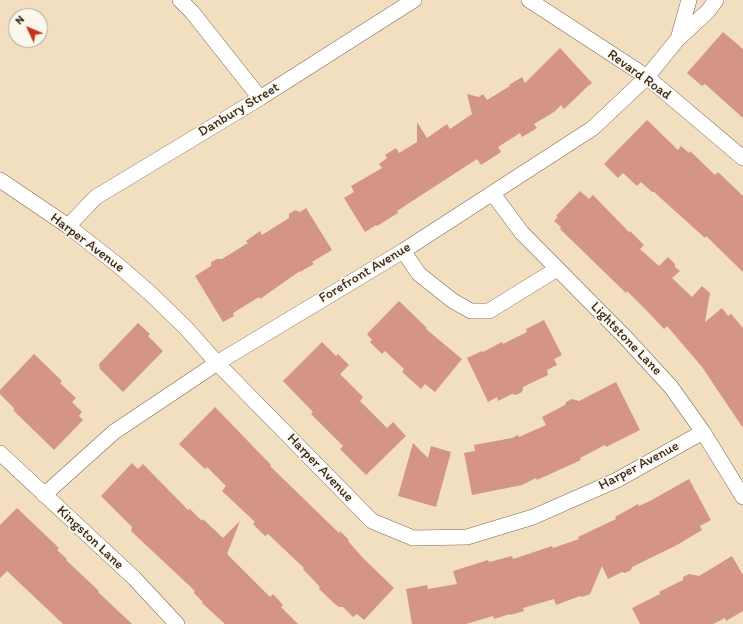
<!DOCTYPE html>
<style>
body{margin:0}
#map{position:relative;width:743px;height:624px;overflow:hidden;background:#f1dfc0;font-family:Itim,sans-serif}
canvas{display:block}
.north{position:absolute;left:8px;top:8px;width:40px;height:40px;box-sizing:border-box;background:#fbf7ec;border:1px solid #aea59a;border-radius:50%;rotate:314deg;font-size:11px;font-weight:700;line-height:16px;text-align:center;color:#3b2a1e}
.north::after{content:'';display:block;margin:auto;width:14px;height:18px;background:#c8321e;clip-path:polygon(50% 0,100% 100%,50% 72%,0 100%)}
</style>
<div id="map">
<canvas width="743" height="624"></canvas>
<div class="north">N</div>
</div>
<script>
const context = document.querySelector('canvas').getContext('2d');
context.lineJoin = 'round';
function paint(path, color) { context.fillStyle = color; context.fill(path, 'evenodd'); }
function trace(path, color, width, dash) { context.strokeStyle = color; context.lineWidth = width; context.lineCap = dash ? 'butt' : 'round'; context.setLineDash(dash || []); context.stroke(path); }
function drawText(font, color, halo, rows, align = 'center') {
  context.font = font + ' Itim,sans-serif'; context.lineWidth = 3.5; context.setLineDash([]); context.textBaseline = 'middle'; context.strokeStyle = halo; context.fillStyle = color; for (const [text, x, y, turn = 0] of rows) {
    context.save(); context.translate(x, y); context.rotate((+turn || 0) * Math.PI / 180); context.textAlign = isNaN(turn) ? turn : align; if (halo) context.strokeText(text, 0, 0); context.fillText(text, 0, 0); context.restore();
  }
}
const building = new Path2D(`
 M 723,32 L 743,49 L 743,118 L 705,84 L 702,86 L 687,73 Z
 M 560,48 L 592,83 L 588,86 L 564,109 L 561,105 L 554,112 L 534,124 L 537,128 L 522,137 L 520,133 L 498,147 L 501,152 L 481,165 L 477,159 L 397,211 L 398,213 L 377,226 L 376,225 L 365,232 L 344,198 L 354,192 L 351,186 L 382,168 L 379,164 L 387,158 L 385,155 L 396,148 L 399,153 L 417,142 L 417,122 L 427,138 L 447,124 L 450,129 L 472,114 L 467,94 L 479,97 L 483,94 L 487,100 L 510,86 L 509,85 L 522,77 L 525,83 Z
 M 647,120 L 678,150 L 681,146 L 689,153 L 690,151 L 715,175 L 718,172 L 743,196 L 743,272 L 706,236 L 705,238 L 654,192 L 652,192 L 641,182 L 637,186 L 623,173 L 618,178 L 604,164 Z
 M 580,191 L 589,199 L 593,195 L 629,232 L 630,231 L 644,245 L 640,249 L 659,266 L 668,257 L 675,264 L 675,267 L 680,271 L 672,278 L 692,297 L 702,286 L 710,293 L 705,322 L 722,308 L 728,316 L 731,314 L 743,328 L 743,428 L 702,367 L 667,326 L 664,329 L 648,312 L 627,291 L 626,293 L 560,229 L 561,227 L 554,221 L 558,217 L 556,216 Z
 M 306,208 L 332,250 L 312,262 L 314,264 L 300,272 L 300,271 L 260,299 L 259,297 L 233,313 L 234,316 L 223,322 L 195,276 L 211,266 L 211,262 L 217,259 L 222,259 L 248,243 L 246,241 L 260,231 L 262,235 L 289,218 L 289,214 L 295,210 L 300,212 Z
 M 399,301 L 427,328 L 426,329 L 462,359 L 435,392 L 425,384 L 421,389 L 402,372 L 404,369 L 385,351 L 382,354 L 370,342 L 372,340 L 367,334 Z
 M 544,320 L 562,355 L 554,359 L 557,365 L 547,370 L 548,375 L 523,387 L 522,392 L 516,395 L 512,394 L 498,401 L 497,397 L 488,402 L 467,358 L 482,351 L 483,352 L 502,342 L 503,344 L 527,332 L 526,329 Z
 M 138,323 L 150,334 L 148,336 L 163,351 L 123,392 L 100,369 L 99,364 Z
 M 322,342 L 336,356 L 338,354 L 349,365 L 340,374 L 363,397 L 360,401 L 387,428 L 393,422 L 406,436 L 366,475 L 340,449 L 343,446 L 311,414 L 313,412 L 283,381 Z
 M 34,354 L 62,381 L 60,383 L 76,398 L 72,402 L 82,412 L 79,416 L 83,420 L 54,450 L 13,410 L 15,409 L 0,394 L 0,390 Z
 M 616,382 L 640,430 L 606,447 L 605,445 L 580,458 L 581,460 L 537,480 L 536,478 L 522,485 L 472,495 L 464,453 L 475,451 L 474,445 L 512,438 L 518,435 L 519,437 L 546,425 L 542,417 L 565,405 L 566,402 L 572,399 L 579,401 Z
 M 215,407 L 271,465 L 270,466 L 339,533 L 340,531 L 349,540 L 348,541 L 363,558 L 394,588 L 364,620 L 357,614 L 353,617 L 343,607 L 339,607 L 335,604 L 319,589 L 320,587 L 303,569 L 304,568 L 268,534 L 265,536 L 253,524 L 255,522 L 222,491 L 226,486 L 207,467 L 205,469 L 179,444 Z
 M 413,443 L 428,458 L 431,446 L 451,452 L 436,507 L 398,496 Z
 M 132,463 L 138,469 L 143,464 L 188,510 L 190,509 L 202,521 L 203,519 L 223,538 L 240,521 L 227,554 L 270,597 L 273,594 L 283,605 L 281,607 L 298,624 L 225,624 L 202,603 L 203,602 L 194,593 L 195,591 L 131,531 L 132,527 L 101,496 Z
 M 689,479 L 711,520 L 700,526 L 702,530 L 677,545 L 632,567 L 631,570 L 625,573 L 622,572 L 608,579 L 602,566 L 590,594 L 582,597 L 580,596 L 556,605 L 554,599 L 523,608 L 524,611 L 510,615 L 510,614 L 494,619 L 493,616 L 466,624 L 412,624 L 406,589 L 427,585 L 428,589 L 457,584 L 453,571 L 488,560 L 489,562 L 512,556 L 513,559 L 552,546 L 553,548 L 579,539 L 578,537 L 616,519 L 615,517 L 638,504 L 639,506 L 650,501 Z
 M 17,508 L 59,548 L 57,550 L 67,559 L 66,560 L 99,591 L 98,592 L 132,624 L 63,624 L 7,571 L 0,578 L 0,525 Z
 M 732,556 L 743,575 L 743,611 L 726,621 L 725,618 L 713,624 L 640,624 L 632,608 L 660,594 L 659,592 L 683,580 L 683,577 L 689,574 L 699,576 Z`);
const street = new Path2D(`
 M 180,0 L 192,12 L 260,98
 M 529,0 L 647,77 L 743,158
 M 678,39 L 689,0
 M 0,180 L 68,226 L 119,266 L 152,295 L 186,328 L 217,363 L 372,521 L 413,538 L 467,537 L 533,517 L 617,480 L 703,432
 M 493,194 L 522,233 L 625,337 L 671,387 L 703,432 L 743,497
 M 68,226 L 96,197 L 260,98 L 414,0
 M 403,251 L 419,274 L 453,301 L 471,311 L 489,311 L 557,269
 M 0,453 L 134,578 L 177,624
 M 44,495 L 114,432 L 217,363 L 403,251 L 593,128 L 647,77 L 677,40 L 708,11 L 716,0`);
const streetNames = [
 ["Revard Road",639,75,36],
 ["Danbury Street",239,110,-31],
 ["Harper Avenue",87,243,37],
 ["Forefront Avenue",365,273,-31],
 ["Lightstone Lane",626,339,46],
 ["Harper Avenue",639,466,-28],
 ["Harper Avenue",320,468,46],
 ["Kingston Lane",90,538,43]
];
paint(building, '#d49584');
trace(street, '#7b6957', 16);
trace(street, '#fff', 15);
drawText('14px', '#3b2a1e', '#fbf7ec', streetNames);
</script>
